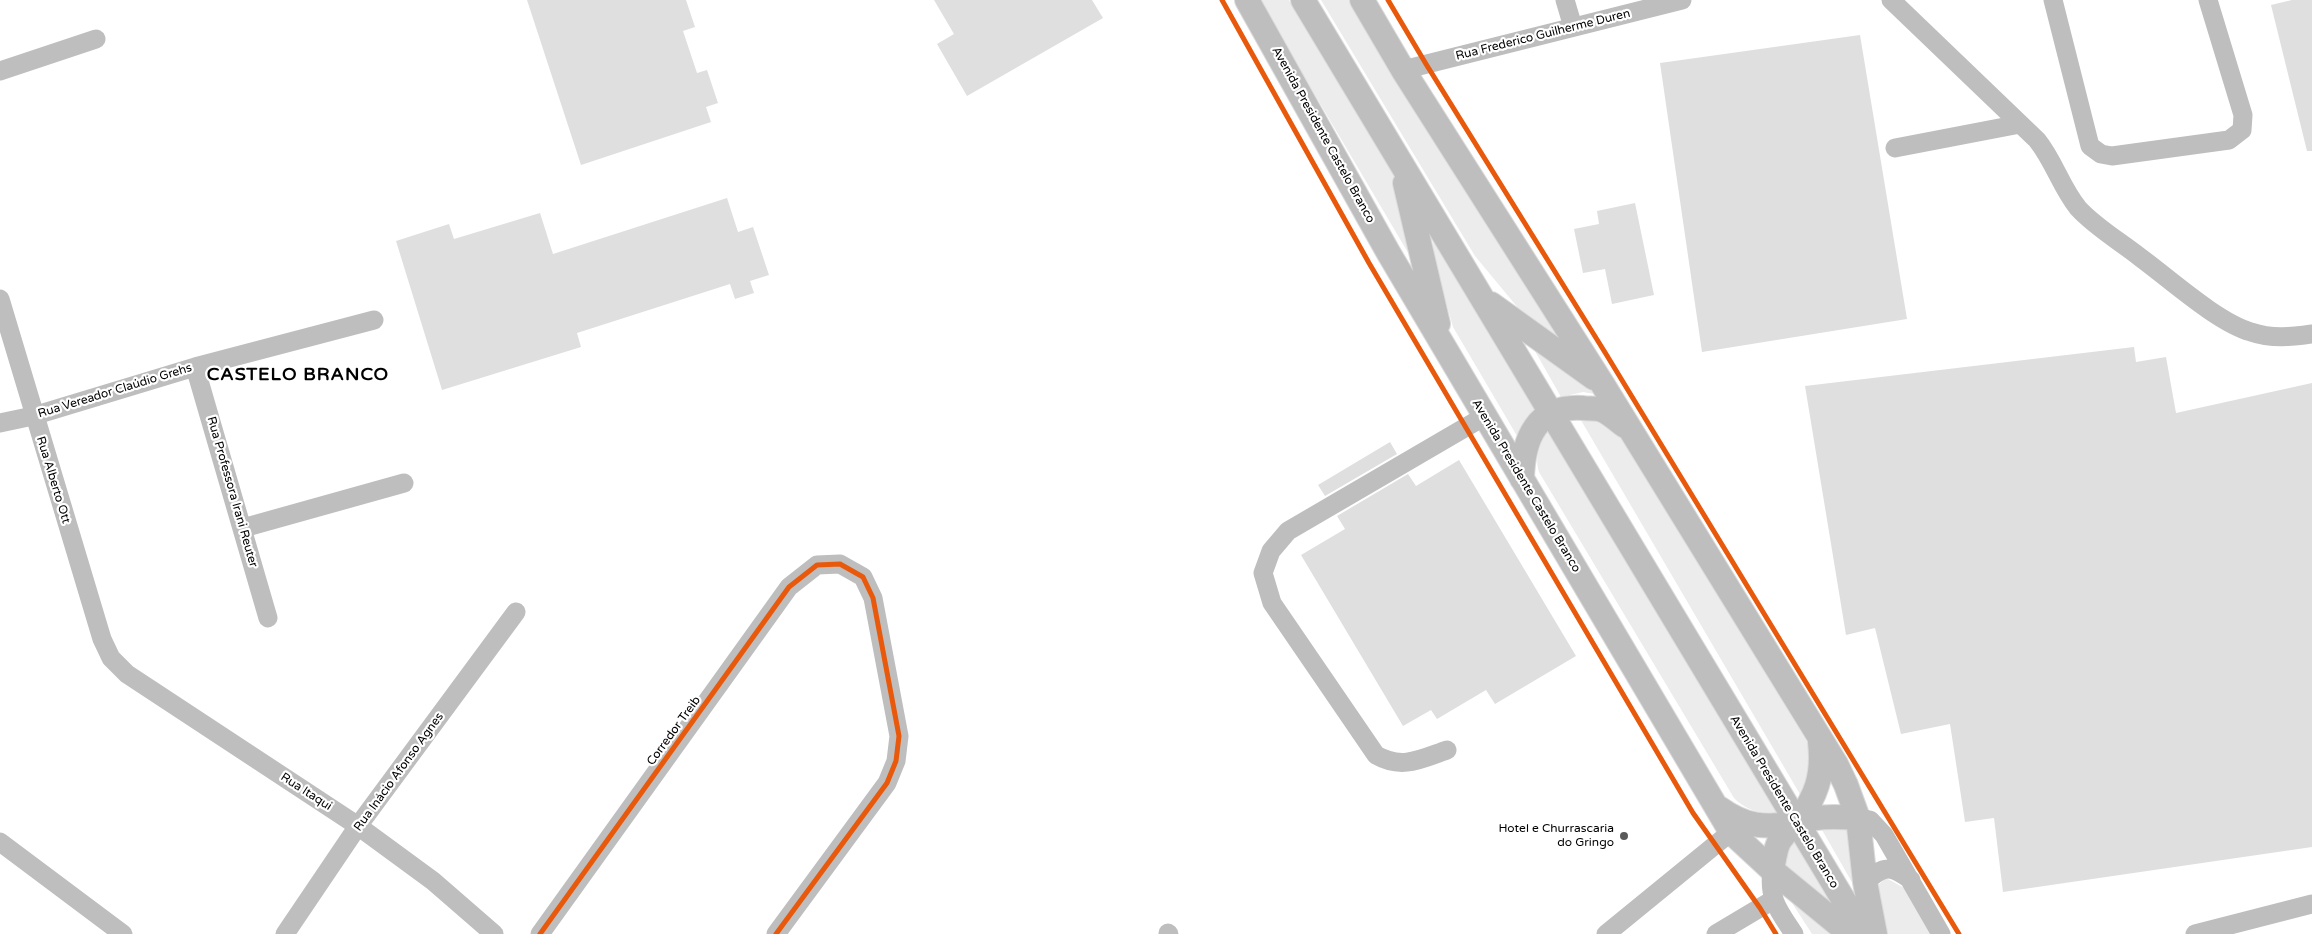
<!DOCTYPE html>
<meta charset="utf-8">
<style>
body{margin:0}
canvas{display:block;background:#fff}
</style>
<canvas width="2312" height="934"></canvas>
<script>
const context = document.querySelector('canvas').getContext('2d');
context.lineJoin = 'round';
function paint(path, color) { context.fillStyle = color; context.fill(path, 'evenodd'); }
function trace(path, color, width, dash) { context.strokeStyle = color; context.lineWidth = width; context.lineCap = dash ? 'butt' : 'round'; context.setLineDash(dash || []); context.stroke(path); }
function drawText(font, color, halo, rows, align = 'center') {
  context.font = font + ' "Varela Round",sans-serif'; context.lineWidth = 4.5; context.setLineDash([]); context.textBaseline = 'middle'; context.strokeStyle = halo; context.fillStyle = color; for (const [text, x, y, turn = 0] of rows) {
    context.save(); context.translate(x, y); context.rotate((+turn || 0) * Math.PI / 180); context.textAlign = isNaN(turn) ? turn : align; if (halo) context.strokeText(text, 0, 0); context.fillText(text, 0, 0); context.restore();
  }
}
const green = new Path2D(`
 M 1259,0 L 1289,0 L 1402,189 L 1423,278 Z
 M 1321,0 L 1362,0 L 1576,355 L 1528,320 L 1475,256 Z
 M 1431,231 L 1537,409 L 1520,441 L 1453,327 L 1436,267 Z
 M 1527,337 L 1600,395 L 1583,392 L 1561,397 Z
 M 1575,410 L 1613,422 L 1812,750 L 1814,759 L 1801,796 Z
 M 1548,428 L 1778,812 C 1760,814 1747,811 1734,798 L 1539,472 C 1534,454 1541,444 1548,428 Z
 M 1818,823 L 1850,823 L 1861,898 Z
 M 1794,838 L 1840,915 L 1780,868 L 1784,854 Z
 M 1886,878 L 1906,889 L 1931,934 L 1888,934 L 1877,886 Z
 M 1783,889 L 1843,934 L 1812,934 Z`);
const building = new Path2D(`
 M 527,0 L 686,0 L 695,27 L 683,31 L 697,73 L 707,70 L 718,103 L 706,107 L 711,122 L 581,165 Z
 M 934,0 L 1092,0 L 1103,18 L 967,96 L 937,44 L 954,34 Z
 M 2292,0 L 2312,0 L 2312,151 L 2307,151 L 2271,5 Z
 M 1860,35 L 1907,319 L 1702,352 L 1660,63 Z
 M 727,198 L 738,232 L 753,227 L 769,275 L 750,281 L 754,293 L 735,299 L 730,284 L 577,333 L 581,347 L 442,390 L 396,241 L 449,224 L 454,239 L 540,213 L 553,254 Z
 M 1635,203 L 1654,295 L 1612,304 L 1605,269 L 1583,273 L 1574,229 L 1599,224 L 1597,211 Z
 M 2134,347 L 2136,362 L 2166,357 L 2176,413 L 2312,383 L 2312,847 L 2003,892 L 1994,818 L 1965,822 L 1950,724 L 1901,734 L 1875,628 L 1846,635 L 1805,386 Z
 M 1390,442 L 1397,454 L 1325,496 L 1318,485 Z
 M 1459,460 L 1576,656 L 1495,704 L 1486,690 L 1437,719 L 1431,710 L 1403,726 L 1301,555 L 1345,529 L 1337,516 L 1408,474 L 1416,486 Z`);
const minor = new Path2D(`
 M 1565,0 L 1573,27
 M 1891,0 L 2037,140 C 2054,161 2061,187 2078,208 C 2095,227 2121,242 2141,258 C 2171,280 2217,322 2251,332 C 2271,339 2292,337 2312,334
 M 2053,0 L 2090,146 L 2101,154 L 2112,156 L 2229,140 L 2242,130 L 2243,115 L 2208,0
 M 1403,70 L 1682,0
 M 0,71 L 96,39
 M 1895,148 L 2020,124
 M 0,299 L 102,639 L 111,658 L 127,674 L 358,826 L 433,881 L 494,934
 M 195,367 L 268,618
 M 0,423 L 33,416 L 195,367 L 374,320
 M 243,528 L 404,483
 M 1447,750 C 1421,759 1402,770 1376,755 L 1272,603 L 1263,573 L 1271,551 L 1288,531 L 1485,416
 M 1858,818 L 1870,820 L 1884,835 L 1941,934
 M 0,842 L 123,934
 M 1772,870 C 1768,899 1779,911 1794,934
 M 1865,882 C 1885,865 1890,865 1911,880
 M 1168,933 L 1169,934
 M 285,934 L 358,826 L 516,612
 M 540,934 L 789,587 L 817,565 L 840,564 L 863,577 L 873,598 L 899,736 L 896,761 L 887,783 L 776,934
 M 1606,934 L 1731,832
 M 1716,934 L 1773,900
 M 2195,934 L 2312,904`);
const major = new Path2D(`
 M 1247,0 L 1388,252 L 1731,832 L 1772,870 L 1850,934
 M 1303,0 L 1864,934
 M 1362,0 L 1403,70 L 1603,385 L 1836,764 L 1846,785 L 1858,818 L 1865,882 L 1875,934
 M 1405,183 L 1438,324
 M 1491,304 L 1594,378
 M 1522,479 C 1523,439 1536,405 1583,408 C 1589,409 1597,408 1602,410 C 1610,413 1618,421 1625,426
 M 1719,808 C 1747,828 1764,827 1797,824 C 1816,795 1824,777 1820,742
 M 1772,870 C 1774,861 1775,848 1780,840 C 1798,813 1830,816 1858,818`);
const cycleway = new Path2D(`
 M 1222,0 L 1369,263 L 1693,813 L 1760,908 L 1776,934
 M 1388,0 L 1426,64 L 1606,354 L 1959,934
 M 540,934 L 789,587 L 817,565 L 840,564 L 863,577 L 873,598 L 899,736 L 896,761 L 887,783 L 776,934`);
const markers = [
 [1624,836,5,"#595959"]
];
const streetNames = [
 ["Rua Frederico Guilherme Duren",1543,35,-14],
 ["Avenida Presidente Castelo Branco",1323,135,61],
 ["Rua Vereador Claúdio Grehs",115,391,-17],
 ["Rua Alberto Ott",53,480,73],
 ["Avenida Presidente Castelo Branco",1526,486,59],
 ["Rua Professora Irani Reuter",232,492,74],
 ["Corredor Treib",674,731,-54],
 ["Rua Inácio Afonso Agnes",399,772,-54],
 ["Rua Itaqui",306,792,33],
 ["Avenida Presidente Castelo Branco",1784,802,59]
];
const poiNames = [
 ["Hotel e Churrascaria",1614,829],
 ["do Gringo",1614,843]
];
const districtNames = [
 ["CASTELO BRANCO",298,375]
];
paint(green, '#ececec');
paint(building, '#dfdfdf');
trace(major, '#dbdbdb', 26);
trace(minor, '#bebebe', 19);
trace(major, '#bebebe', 24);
trace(cycleway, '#e8590c', 5);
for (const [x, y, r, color] of markers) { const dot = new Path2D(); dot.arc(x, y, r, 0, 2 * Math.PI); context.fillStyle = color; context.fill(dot); trace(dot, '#fff', 2); }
drawText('12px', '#000', '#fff', streetNames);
drawText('12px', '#000', '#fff', poiNames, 'right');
context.letterSpacing = '1px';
drawText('bold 18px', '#000', '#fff', districtNames);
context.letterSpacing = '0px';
</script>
